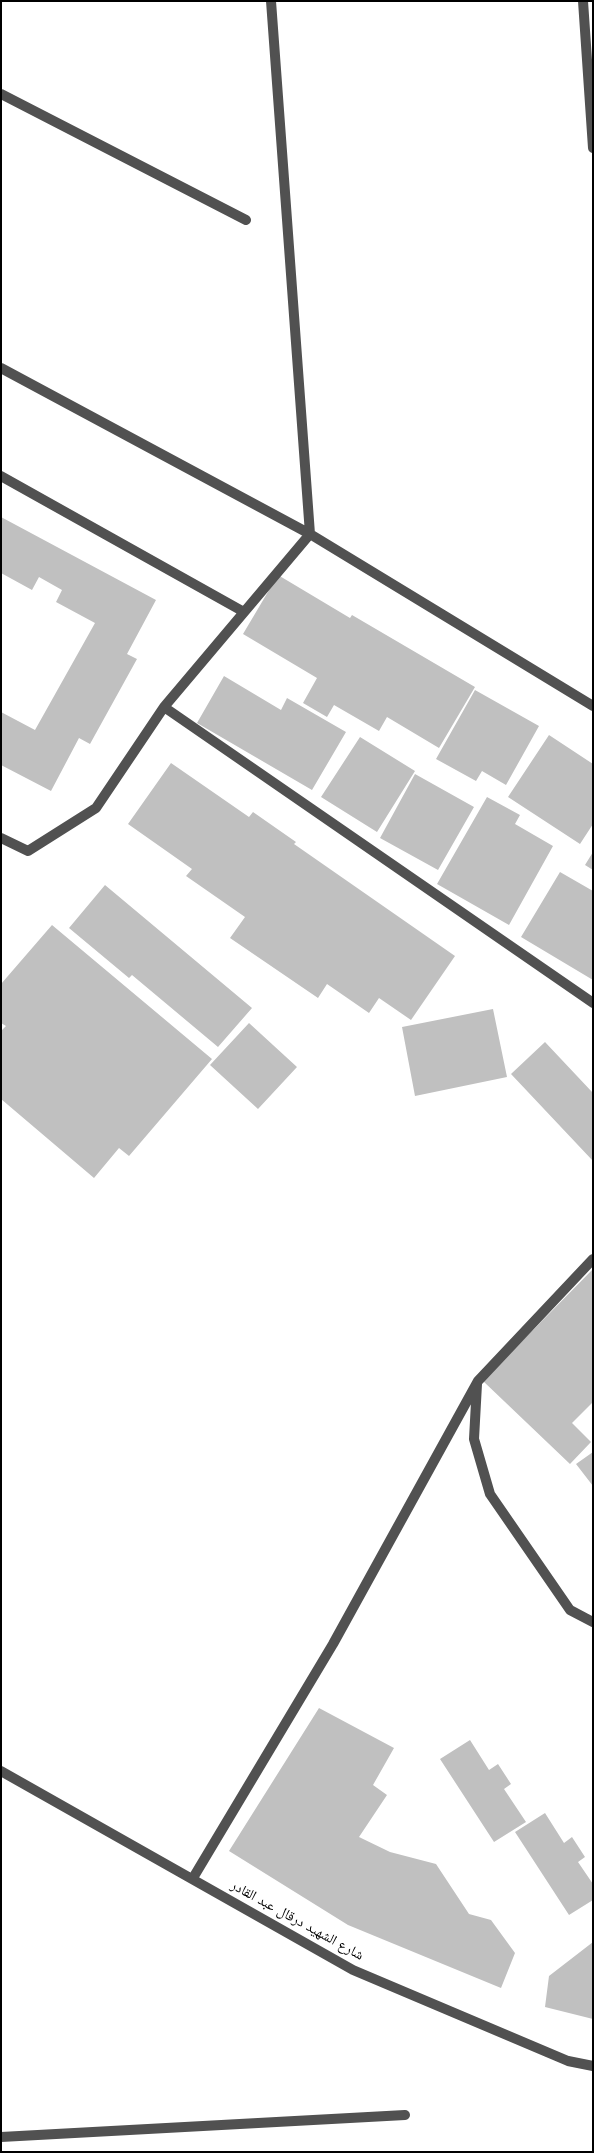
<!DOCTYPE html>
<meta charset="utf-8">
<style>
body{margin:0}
#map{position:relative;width:594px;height:2153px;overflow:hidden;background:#fff;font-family:Jost,sans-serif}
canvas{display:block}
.frame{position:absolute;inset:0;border:2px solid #000;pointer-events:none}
</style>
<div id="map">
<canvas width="594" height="2153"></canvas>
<div class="frame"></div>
</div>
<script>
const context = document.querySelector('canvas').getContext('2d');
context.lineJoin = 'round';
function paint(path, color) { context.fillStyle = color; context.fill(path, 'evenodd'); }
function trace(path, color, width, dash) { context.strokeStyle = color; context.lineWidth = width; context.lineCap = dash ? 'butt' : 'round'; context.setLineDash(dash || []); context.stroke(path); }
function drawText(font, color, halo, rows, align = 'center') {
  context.font = font + ' Jost,"Noto Naskh Arabic",sans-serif'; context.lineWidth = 4; context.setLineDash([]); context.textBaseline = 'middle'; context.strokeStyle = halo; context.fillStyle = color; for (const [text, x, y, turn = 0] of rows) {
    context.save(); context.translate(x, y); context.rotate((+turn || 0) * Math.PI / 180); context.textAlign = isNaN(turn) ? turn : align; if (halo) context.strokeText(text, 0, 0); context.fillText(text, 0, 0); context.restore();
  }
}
const building = new Path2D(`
 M 1,517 L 156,600 L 127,654 L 137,659 L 90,744 L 79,738 L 51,791 L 1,765 L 1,712 L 35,730 L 95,623 L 56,602 L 62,590 L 39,577 L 32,590 L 1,573 Z
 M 278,575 L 350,618 L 352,615 L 475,687 L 439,748 L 387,717 L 379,731 L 334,705 L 327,717 L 303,703 L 317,678 L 243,634 Z
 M 224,676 L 281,710 L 287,698 L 346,732 L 312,790 L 197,723 Z
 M 475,690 L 539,726 L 506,785 L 482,771 L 476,781 L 436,759 Z
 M 549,735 L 593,764 L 593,824 L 580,844 L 508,797 Z
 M 360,737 L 415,771 L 377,832 L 321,797 Z
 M 171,763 L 249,817 L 253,812 L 296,842 L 294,844 L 455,956 L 411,1020 L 379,998 L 369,1013 L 327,984 L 318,998 L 230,938 L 245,917 L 186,876 L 192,869 L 128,824 Z
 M 415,774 L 474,807 L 438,870 L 380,838 Z
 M 487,797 L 520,815 L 515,824 L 553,846 L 509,925 L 437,884 Z
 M 593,852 L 593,870 L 585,865 Z
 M 560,872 L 593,891 L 593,980 L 521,937 Z
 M 105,885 L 252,1008 L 218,1047 L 132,975 L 129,978 L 69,928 Z
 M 52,925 L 212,1059 L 129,1156 L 119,1148 L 94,1178 L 1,1099 L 1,1031 L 6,1026 L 1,1023 L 1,984 Z
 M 493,1009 L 507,1077 L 415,1096 L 402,1027 Z
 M 249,1023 L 297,1067 L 258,1109 L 210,1065 Z
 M 545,1042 L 593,1093 L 593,1161 L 511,1074 Z
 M 593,1269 L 593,1402 L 572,1423 L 591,1442 L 570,1464 L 483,1381 Z
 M 593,1452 L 593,1486 L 576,1464 Z
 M 319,1708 L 394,1748 L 373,1785 L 387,1795 L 359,1837 L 390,1852 L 436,1864 L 469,1914 L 491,1920 L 515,1953 L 501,1988 L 348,1925 L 229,1851 Z
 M 470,1740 L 489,1770 L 498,1764 L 511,1784 L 504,1789 L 526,1822 L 494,1842 L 440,1759 Z
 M 545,1813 L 564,1843 L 572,1837 L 585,1857 L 578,1862 L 593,1884 L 593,1900 L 569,1915 L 515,1832 Z
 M 593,1942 L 593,2019 L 545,2007 L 549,1976 Z`);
const street = new Path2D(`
 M 271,1 L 310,534 L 593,706
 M 583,1 L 593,148
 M 1,94 L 246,220
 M 1,368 L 310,534 L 164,707 L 593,1003
 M 1,476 L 244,612
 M 1,838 L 28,851 L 96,808 L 164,707
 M 477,1384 L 474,1439 L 490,1494 L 570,1610 L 593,1622
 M 1,1771 L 353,1970 L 568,2061 L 593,2066
 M 193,1878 L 333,1644 L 478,1381 L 593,1259
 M 1,2137 L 405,2115`);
const streetNames = [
 ["شارع الشهيد درقال عبد القادر",297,1921,29]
];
paint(building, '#c0c0c0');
trace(street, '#515151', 10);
drawText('14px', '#000', '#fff', streetNames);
</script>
